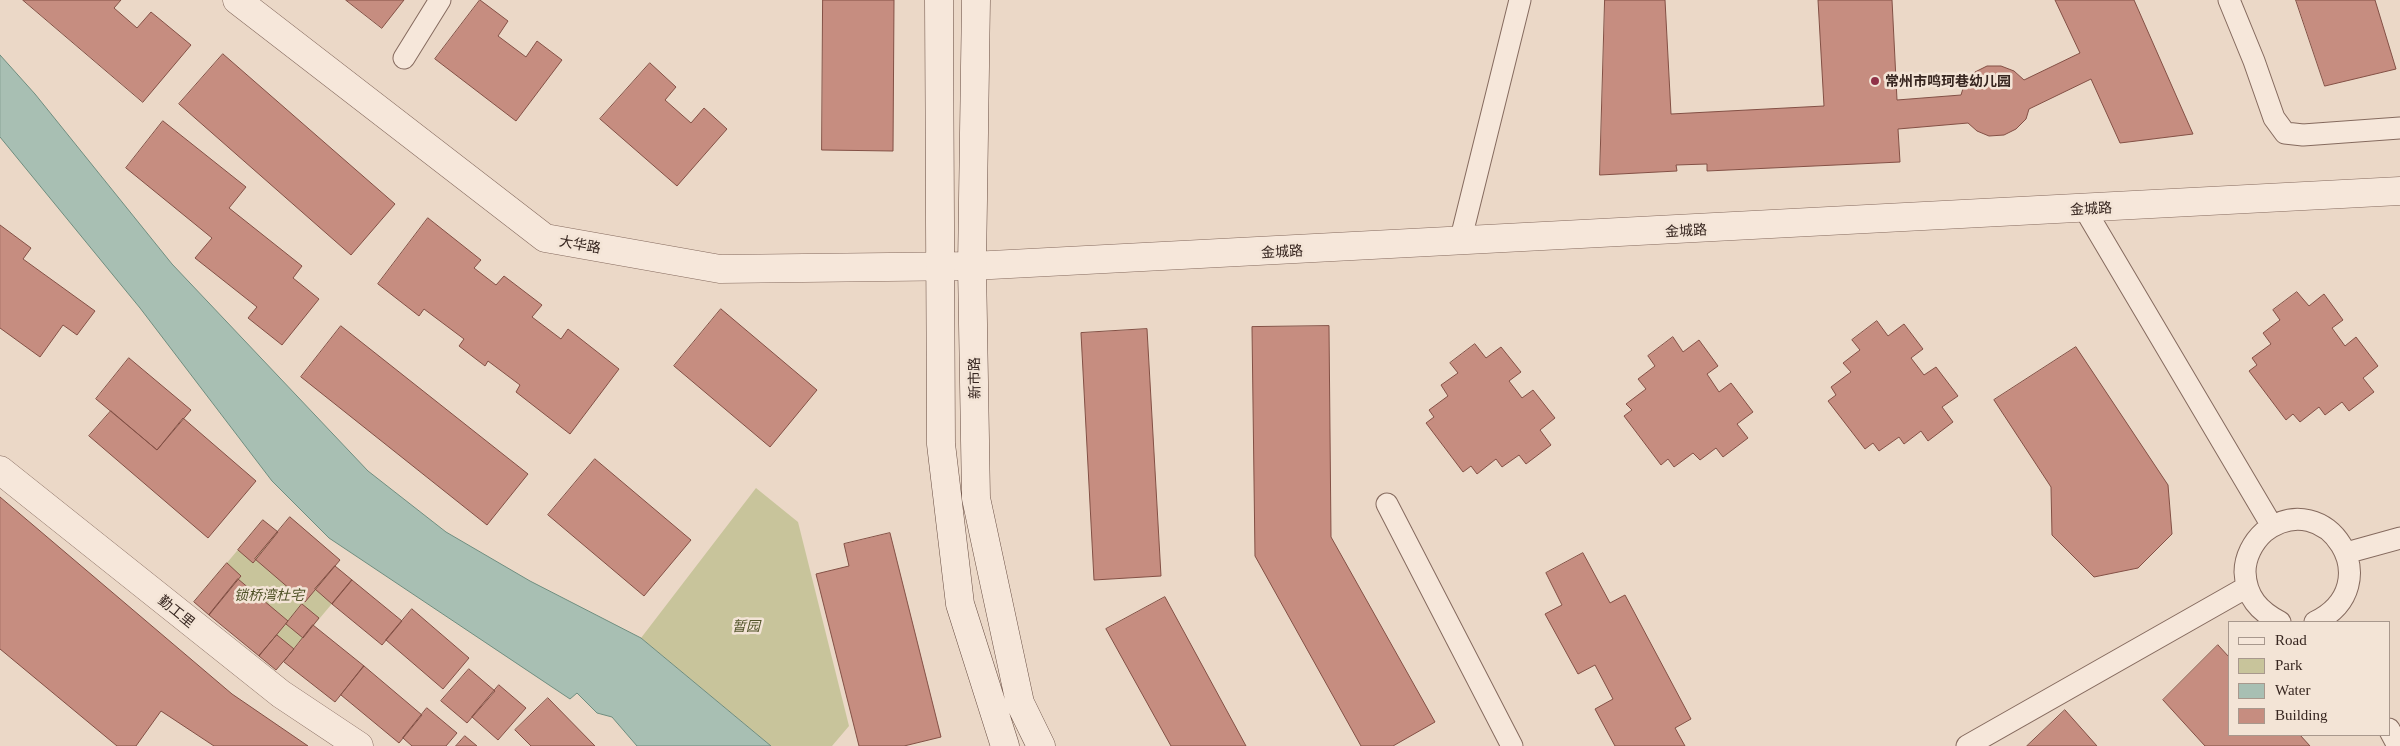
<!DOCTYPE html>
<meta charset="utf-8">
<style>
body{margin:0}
#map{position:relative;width:2400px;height:746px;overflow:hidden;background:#ebd8c7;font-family:Georgia,serif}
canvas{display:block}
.legend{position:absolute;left:2228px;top:621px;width:162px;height:115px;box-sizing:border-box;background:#f3e4d6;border:1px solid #a8988d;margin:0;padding:6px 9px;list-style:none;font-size:15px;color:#372620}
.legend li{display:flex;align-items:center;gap:10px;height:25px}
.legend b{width:25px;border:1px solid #a8988d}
</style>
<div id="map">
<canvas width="2400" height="746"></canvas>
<ul class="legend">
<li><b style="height:6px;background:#f6e7da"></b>Road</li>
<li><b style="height:14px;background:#c8c49b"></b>Park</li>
<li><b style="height:14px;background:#a8bfb3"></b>Water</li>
<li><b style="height:14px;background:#c68d80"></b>Building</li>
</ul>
</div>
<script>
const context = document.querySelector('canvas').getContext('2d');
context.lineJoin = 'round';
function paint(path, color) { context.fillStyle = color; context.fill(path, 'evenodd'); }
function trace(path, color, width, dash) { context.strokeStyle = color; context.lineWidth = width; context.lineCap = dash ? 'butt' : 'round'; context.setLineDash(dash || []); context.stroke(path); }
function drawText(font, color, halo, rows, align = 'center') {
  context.font = font + ' Georgia,"Noto Sans SC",serif'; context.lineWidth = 5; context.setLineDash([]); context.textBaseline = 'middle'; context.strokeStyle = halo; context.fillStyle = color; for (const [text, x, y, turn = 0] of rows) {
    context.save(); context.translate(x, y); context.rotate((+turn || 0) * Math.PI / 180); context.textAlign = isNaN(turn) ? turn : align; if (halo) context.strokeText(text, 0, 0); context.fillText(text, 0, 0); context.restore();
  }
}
const green = new Path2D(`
 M 756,488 L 798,522 L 849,726 L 832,746 L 771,746 L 641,638 Z
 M 290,517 L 340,560 L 335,566 L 352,580 L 276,670 L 194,602 L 263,520 L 278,532 Z`);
const water = new Path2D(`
 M 0,55 L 35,94 L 172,264 L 368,471 L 446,532 L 530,581 L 641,638 L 771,746 L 637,746 L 612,717 L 597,713 L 577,693 L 570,699 L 329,538 L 272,481 L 140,308 L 0,137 Z`);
const building = new Path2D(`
 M 23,0 L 121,0 L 114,8 L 137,28 L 151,12 L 191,45 L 143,102 Z
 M 346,0 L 404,0 L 382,28 Z
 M 480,0 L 508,21 L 498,36 L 526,57 L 537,41 L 562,60 L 516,121 L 435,59 Z
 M 823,0 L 894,0 L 893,151 L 822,150 Z
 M 1605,0 L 1665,0 L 1671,114 L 1824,106 L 1818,0 L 1892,0 L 1897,100 L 1961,95 L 1965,82 L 1975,72 L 1987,66 L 2001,66 L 2014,71 L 2024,80 L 2080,53 L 2055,0 L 2134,0 L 2193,134 L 2120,143 L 2091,79 L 2029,109 L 2026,119 L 2016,129 L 2004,135 L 1989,136 L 1977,131 L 1968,123 L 1898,129 L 1900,162 L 1707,171 L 1707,164 L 1676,165 L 1677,171 L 1600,175 Z
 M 2296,0 L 2375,0 L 2396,69 L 2325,86 Z
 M 223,54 L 395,204 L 351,255 L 179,104 Z
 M 650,63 L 676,87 L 665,100 L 691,123 L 704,108 L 727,129 L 677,186 L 600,119 Z
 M 163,121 L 246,187 L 229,208 L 302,266 L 293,278 L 319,299 L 282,345 L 248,318 L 257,307 L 195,258 L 212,238 L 126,168 Z
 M 428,218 L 481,260 L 474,268 L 496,285 L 504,276 L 542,305 L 532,317 L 561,339 L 568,329 L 619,369 L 570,434 L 516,392 L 520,385 L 488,361 L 485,366 L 459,346 L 464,339 L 424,309 L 419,316 L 378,284 Z
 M 0,225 L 31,248 L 23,259 L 95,311 L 77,335 L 63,325 L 40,357 L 0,328 Z
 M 2297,292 L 2309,306 L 2324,294 L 2343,320 L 2332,328 L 2345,346 L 2356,337 L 2378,366 L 2363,378 L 2374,392 L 2349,411 L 2342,402 L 2325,415 L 2319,407 L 2300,422 L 2293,414 L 2286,420 L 2249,371 L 2257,365 L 2252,358 L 2271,344 L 2263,333 L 2280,320 L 2273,310 Z
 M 721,309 L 817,390 L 770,447 L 674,366 Z
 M 1877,321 L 1888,336 L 1904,324 L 1923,349 L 1911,358 L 1924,375 L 1936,367 L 1958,396 L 1942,407 L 1953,422 L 1928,441 L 1921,431 L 1904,444 L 1899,437 L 1879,451 L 1873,443 L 1865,449 L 1828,401 L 1836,395 L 1831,387 L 1851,372 L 1843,363 L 1860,350 L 1852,340 Z
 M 341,326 L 528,474 L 487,525 L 301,377 Z
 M 1329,326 L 1331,537 L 1435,722 L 1393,746 L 1361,746 L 1255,556 L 1252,327 Z
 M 1147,329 L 1161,576 L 1094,580 L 1081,333 Z
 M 1673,337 L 1683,352 L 1699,340 L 1718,366 L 1707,374 L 1719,392 L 1731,383 L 1753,412 L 1737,424 L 1748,438 L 1723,457 L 1716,448 L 1700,460 L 1693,453 L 1674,467 L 1668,459 L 1661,465 L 1624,416 L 1632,410 L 1626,404 L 1646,389 L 1638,379 L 1655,366 L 1648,356 Z
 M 1475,344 L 1486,358 L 1501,347 L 1521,372 L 1509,381 L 1522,398 L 1533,390 L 1555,418 L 1540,430 L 1551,445 L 1526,464 L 1519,455 L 1502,467 L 1496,459 L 1477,474 L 1471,466 L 1463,472 L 1426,423 L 1434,417 L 1429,410 L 1448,396 L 1441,385 L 1458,373 L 1450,363 Z
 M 2076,347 L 2168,485 L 2172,534 L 2138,568 L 2094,577 L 2052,535 L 2051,487 L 1994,400 Z
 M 129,358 L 191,410 L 157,450 L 96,399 Z
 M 111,411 L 157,450 L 183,418 L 256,481 L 208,538 L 89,436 Z
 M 595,459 L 691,540 L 644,596 L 548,515 Z
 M 0,497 L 232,694 L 308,746 L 214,746 L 161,711 L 136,746 L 117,746 L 0,649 Z
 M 290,517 L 340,560 L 305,602 L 255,559 Z
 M 263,520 L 278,532 L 253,563 L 238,550 Z
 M 890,533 L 941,737 L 904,746 L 859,746 L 816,574 L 849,566 L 844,544 Z
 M 1583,553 L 1610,603 L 1625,595 L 1691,719 L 1675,728 L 1685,746 L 1615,746 L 1595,709 L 1613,699 L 1595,665 L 1578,674 L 1545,614 L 1562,605 L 1546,573 Z
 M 227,563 L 241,576 L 209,615 L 194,602 Z
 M 335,566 L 352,580 L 332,604 L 315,589 Z
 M 238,579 L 288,621 L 259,656 L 209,615 Z
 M 352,580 L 402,621 L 382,645 L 332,604 Z
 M 1165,597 L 1246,746 L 1171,746 L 1106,629 Z
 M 302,604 L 319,618 L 303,638 L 286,624 Z
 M 412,609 L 469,658 L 443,689 L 386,640 Z
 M 313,625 L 364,666 L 335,702 L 284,662 Z
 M 277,635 L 294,649 L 276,670 L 259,656 Z
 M 2218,645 L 2229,657 L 2229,735 L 2300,735 L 2310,746 L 2205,746 L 2163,700 Z
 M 364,666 L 422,715 L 399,743 L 341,695 Z
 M 469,669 L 495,691 L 467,723 L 441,701 Z
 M 499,685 L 526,708 L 498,740 L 472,717 Z
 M 548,698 L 595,746 L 531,746 L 515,730 Z
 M 427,708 L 457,733 L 446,746 L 412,746 L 403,738 Z
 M 2065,710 L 2097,746 L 2027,746 Z
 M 465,736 L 477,746 L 456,746 Z`);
const lane = new Path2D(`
 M 2229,0 L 2254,61 L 2274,118 L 2285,133 L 2303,135 L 2400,128
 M 404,58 L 440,0
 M 2084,208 L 2272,526
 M 1460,242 L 1520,0
 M 1387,504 L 1512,746
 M 2346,553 L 2400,538
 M 2280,622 C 2259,611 2246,597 2245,572 C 2245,557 2253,542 2264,532 C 2326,484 2391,585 2315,622
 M 2389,729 L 2398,746
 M 1967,746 L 2247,587`);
const street = new Path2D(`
 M 237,0 L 545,238 L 720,269 L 972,266 L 2400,191
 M 0,470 L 281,694 L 359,746`);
const secondary = new Path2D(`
 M 939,0 L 941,444 L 960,604 L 1005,746
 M 976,0 L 972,266 L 976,498 L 1020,703 L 1041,746`);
const markers = [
 [1875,81,5,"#903248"]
];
const poiNames = [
 ["常州市鸣珂巷幼儿园",1885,81]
];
const streetNames = [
 ["金城路",2091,208,-3],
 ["金城路",1686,230,-3],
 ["大华路",580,244,10],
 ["金城路",1282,251,-3],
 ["新市路",974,378,-91],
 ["勤工里",177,611,39]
];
const parkNames = [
 ["锁桥湾杜宅",269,595],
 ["暂园",746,626]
];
paint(green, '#c8c49b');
paint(water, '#a8bfb3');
trace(water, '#6f8d7f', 1);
paint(building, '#c68d80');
trace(building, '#835045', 1);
trace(lane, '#856a5e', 23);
trace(street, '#856a5e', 29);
trace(secondary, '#674c41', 29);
trace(lane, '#f6e7da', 21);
trace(street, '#f6e7da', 28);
trace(secondary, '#f6e7da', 28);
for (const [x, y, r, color] of markers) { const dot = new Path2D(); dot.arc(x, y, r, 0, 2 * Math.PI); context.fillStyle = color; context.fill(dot); trace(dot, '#f3e4d6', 2); }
drawText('bold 14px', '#372620', '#f3e4d6', poiNames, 'left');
drawText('14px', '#372620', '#f3e4d6', streetNames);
drawText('italic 14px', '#505228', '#f3e4d6', parkNames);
</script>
